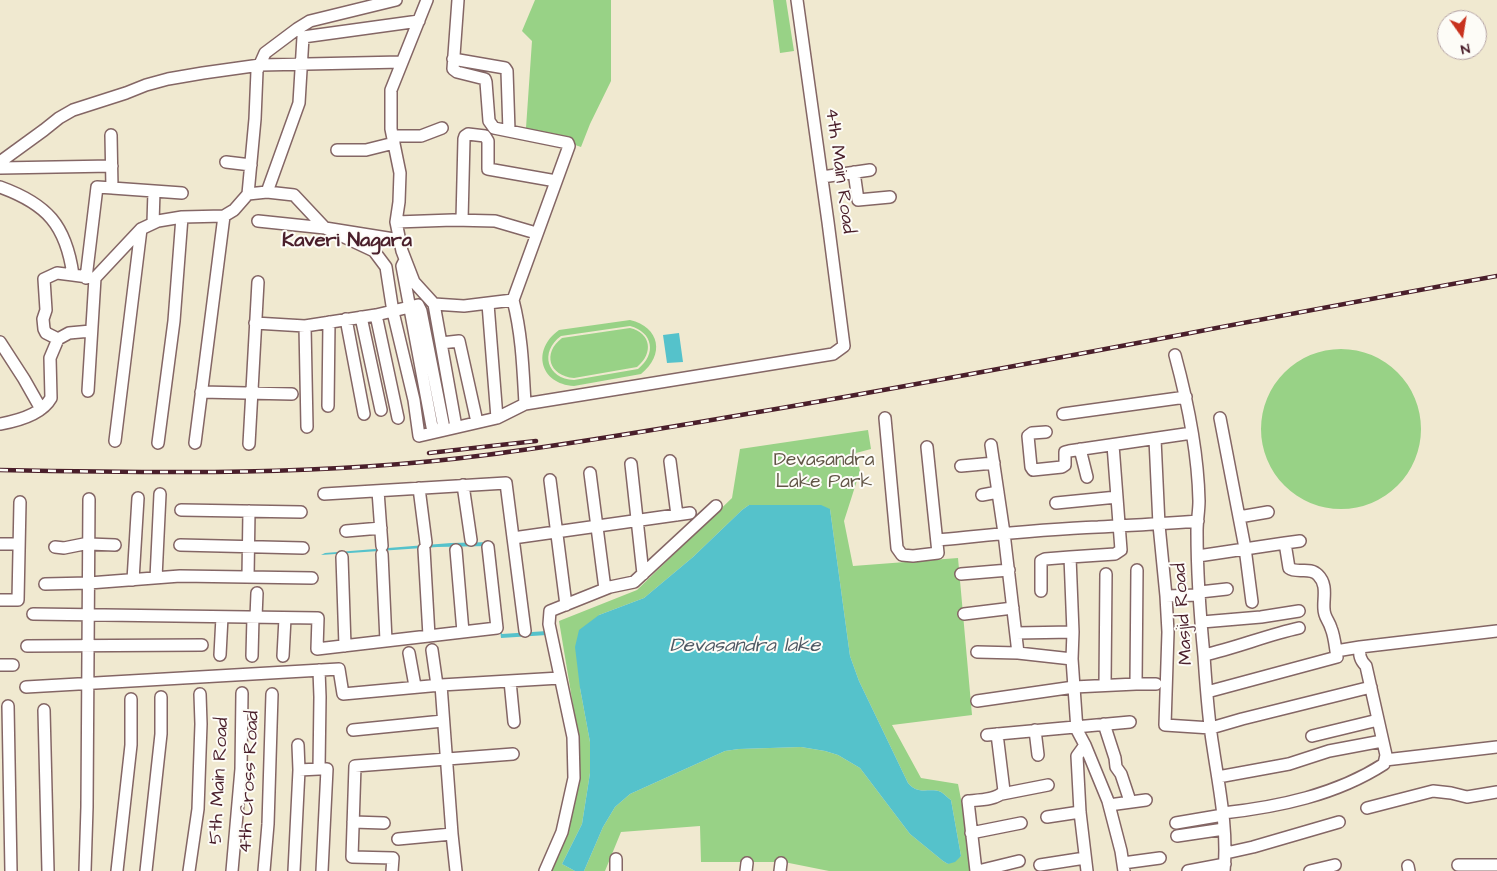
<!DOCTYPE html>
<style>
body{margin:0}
#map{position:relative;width:1497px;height:871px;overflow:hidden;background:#f0e9d0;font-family:"Architects Daughter",sans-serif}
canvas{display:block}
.north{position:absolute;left:1437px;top:10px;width:50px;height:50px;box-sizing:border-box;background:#fdfcf7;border:1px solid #b5a4a5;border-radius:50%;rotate:167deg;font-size:14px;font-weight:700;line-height:20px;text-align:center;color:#4a1f2b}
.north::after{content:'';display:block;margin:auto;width:18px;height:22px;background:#c8321e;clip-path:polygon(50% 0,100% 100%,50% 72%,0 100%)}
</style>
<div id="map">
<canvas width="1497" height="871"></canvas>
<div class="north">N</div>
</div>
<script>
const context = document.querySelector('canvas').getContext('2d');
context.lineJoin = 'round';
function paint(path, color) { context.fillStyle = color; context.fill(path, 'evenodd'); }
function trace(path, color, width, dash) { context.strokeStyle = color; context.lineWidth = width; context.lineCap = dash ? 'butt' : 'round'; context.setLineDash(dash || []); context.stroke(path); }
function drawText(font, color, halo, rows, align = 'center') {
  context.font = font + ' "Architects Daughter",sans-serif'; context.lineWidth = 4; context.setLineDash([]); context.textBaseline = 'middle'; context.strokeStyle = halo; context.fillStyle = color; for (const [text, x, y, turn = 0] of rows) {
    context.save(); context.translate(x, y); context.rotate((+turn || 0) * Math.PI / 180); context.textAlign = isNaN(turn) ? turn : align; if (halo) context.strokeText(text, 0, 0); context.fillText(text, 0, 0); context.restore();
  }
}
const green = new Path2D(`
 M 535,0 L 611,0 L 611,81 L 590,124 L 581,147 L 526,128 L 532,41 L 522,31 Z
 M 773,0 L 786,0 L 794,51 L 780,53 Z
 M 630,320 C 660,327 665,355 641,374 L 574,386 C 540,384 531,350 559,330 ZM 630,326 C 653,332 657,354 638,369 L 574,380 C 547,379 539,352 561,336 Z
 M 630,328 C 651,333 654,353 637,367 L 574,378 C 549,376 542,353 562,338 Z
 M1261 429a80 80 0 1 1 160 0a80 80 0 1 1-160 0Z
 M 868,430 L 871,449 L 856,453 L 860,471 L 844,521 L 853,566 L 958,558 L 972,715 L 892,725 L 921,778 L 958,784 L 975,871 L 829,871 L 784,862 L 701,862 L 700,826 L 621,832 L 605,871 L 584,871 L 603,827 L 615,807 L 630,794 L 725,751 L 739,749 L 801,747 L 825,751 L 838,755 L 860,768 L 910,834 L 943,861 L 948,864 L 961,856 L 951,800 C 948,798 944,794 941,792 C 929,787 919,796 908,783 L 859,681 L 850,656 L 830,509 L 749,505 L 742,510 L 693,557 L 644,598 L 599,615 L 580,688 L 590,742 L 590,773 L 582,824 L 562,864 L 575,871 L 550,871 L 572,816 L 580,747 L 559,621 L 637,590 L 732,498 L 740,449 Z`);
const water = new Path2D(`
 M 679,333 L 683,362 L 667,363 L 663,335 Z
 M 749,505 L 821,505 L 830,509 L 850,656 L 859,681 L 908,783 C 919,796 929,787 941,792 C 944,794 948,798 951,800 L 961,856 L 955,862 L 948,864 L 943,861 L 910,834 L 860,768 L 838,755 L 825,751 L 801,747 L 739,749 L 725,751 L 630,794 L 615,807 L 603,827 L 584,871 L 575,871 L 562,864 L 582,824 L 590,773 L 590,742 L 580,688 L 575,647 L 579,630 L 599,615 L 644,598 L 693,557 L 742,510 Z
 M 493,542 L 494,558 L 496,559 L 502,634 L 547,631 L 547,635 L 501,638 L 490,546 L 437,547 L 321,555 L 325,553 L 451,543 Z`);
const minor = new Path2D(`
 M 427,0 L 391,90 L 391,129 L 400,173 L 399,202 L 396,222 L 402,251 L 414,282 L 434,304 L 464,306 L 513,300 C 522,335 523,369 525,404
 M 458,0 L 453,69 L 457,72 L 485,79 L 486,82 L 489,121 L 494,128 L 568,143 L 569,146 L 513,300
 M 453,59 L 505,68 L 507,71 L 509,131
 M 111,135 L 112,188 L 182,193
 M 393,136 L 421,136 L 442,128
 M 337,150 L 366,150 L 394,143
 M 0,162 L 44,130 L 59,118 L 73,110 L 126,93 L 146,85 L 168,79 L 203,73 L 260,65 L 402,62
 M 226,162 L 251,165
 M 0,168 L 112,166
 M 854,172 L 858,200 L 890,197
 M 822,177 L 870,170
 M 0,187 C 47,204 66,225 73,275 L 95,278 L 141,229 L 158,221 L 182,217 L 224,216 L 234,210 L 248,194 L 255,119 L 257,71 L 265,53 L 297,29 L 310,21 L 396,0
 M 267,192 L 299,103 L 303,37 L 419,21
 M 248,194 L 267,192 L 294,195 L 325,228 L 374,251 L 386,267 L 393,312 L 414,400 L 419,436 L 497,418 L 525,404 L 833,354 L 844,346 L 828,222 L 797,0
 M 462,220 L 464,139 L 465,136 L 468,134 L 485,136 L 488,141 L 488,169 L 556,181
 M 258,221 L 325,228 L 400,240
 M 396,222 L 453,220 L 495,221 L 536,233
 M 153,223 L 154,191
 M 404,262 L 402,266 L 433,432
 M 86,278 L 97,187 L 113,188
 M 434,304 L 456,427
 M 488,304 L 497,418
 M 376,315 L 398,418
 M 361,317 L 381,410
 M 346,319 L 364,414
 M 255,323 L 305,326 L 376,315 L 418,305 L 421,311 L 443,423 L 442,430
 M 305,326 L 307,427
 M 58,339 L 46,333 L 44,329 L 43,319 L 46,310 L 44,279 L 57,273 L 73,275
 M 0,342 L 24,379 L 41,409
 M 441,343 L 459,341 L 477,422
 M 1175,355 C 1188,403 1198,452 1199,501 C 1199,511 1197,521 1197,531 C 1197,573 1200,615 1204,656 C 1206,686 1208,717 1213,747 C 1219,788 1228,829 1224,871
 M 88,391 L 95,278
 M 201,392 L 292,394
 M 328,406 L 329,322
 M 1063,414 L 1186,397
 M 885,418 L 897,548 L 902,555 L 913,556 L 938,553 L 927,447
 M 1220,418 L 1245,548 L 1252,602
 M 0,424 C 17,421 42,414 51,398 L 50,358 L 58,339 L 69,333 L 91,331
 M 1046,432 L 1032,433 L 1028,436 L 1031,467 L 1033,470 L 1062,467 L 1065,465 L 1065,452 L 1069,451 L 1192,433
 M 1155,439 L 1159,525 L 1166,596 L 1168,632 L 1165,725 L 1211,728 L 1242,719 L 1371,687
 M 115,441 L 141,229
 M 158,443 L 174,321 L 182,217
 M 195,443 L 224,216
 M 249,444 L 258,282
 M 991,445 L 1004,533 L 1018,653 L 1072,659 L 1077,730 L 1085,745 L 1108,801 L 1121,851 L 1124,871
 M 1080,449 L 1087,477
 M 670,461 L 677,515
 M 631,464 L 643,574
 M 961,466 L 994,463
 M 590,473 L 605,589
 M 550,480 L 566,605
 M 463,485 L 471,540
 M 419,488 L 426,543
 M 378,491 L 382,546
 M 324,494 L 506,483 L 525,631
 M 982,495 L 998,492
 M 1056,503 L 1117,497
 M 181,510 L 301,512
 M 1239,517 L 1268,512
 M 346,531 L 381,528
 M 513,538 L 690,513
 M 937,540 C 990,535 1044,529 1098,527 C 1131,525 1164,524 1198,521
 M 1285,543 L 1300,541
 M 0,544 L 19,544
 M 89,544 L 115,545
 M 180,545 L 303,548
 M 55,547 L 64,548 L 89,543
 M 424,549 L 429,636
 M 456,550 L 463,632
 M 382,554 L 386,641
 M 1198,556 L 1285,543 L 1289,568 C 1297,574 1310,566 1318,575 C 1328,585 1323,598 1324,609 C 1324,617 1329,621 1331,628 C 1334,635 1335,644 1336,651 L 1360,647
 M 342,557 L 345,646
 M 961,574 L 1009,570
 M 248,577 L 249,511
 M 156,578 L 160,494
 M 133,580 L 138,498
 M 45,584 L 89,583 L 180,576 L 312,578
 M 1041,591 L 1041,561 L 1045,559 L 1070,557
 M 1200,592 L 1227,589
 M 1166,596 L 1200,595
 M 0,600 L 18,600 L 20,502
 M 33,614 L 318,618 L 317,649 L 497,628 L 488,547
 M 964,614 L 1013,608
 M 256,617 L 257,593
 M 1202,622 L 1261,617 L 1299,611
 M 1016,633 L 1073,632 L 1070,557 L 1115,554 L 1121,550 L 1113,445
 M 27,646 L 202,645
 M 432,650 L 437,685
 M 977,652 L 1018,653
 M 409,653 L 415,686
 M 220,655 L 222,617
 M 1204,655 C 1236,648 1267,635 1299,628
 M 252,656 L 253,617
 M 283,656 L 285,618
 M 1072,659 L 1073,632
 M 0,665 L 13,665
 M 510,681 L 514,722
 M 1136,684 L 1156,684
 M 441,685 L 452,834
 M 1105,685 L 1106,574
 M 26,687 L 339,669 L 343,694 L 441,685 L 560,678
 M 1207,692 L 1337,657 L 1336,651
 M 977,701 L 1074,687 L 1136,684 L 1137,570
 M 8,706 L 11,871
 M 44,710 L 48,871
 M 1104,724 L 1115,758 L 1116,767 L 1121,774 L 1130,801
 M 353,730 L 443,721
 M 1035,730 L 1038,755
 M 987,735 L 1130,722
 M 1312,736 L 1378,720
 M 298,745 L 299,770
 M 1085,745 L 1077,756 L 1080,812 L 1087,871
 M 1385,760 L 1497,747
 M 319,769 L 327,769 L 322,871
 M 1218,777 L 1289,764 L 1329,751 L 1382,741
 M 1002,794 L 1048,785
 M 1109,805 L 1146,800
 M 1367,808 L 1433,791 L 1451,793 L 1467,797 L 1497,792
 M 1223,813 C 1278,807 1336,795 1384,764 L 1386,755 L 1366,666 C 1360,660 1359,655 1360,647 L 1497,631
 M 1047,817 L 1080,812
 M 353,822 L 384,823
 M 1176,823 L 1223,815
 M 971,833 L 1021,823
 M 1177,836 L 1224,829
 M 398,839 L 452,834 L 456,871
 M 1226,853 L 1253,847 L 1339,822
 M 616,859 L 616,871
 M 1123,863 L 1160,858
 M 1040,865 L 1085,858
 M 1458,865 L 1497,865
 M 1408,866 L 1409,871
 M 85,871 L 87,807 L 89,499
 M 117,871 L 131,745 L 131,699
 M 146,871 L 161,734 L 161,697
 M 189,871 L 198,809 L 201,724 L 200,694
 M 232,871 L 241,769 L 242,693
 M 264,871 L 268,824 L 272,694
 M 294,871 L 299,770 L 319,769 L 320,697 L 319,670
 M 392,871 L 393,858 L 352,857 L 355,766 L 513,754
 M 545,871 L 562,832 L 574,778 L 573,737 L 549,624 L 550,611 L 610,587 L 634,582 L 716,506
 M 746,871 L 747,863
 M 780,871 L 781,863
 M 976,871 L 968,801 C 979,800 997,800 1004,791 L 997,734
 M 978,871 L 1019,861
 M 1188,871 L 1225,864
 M 1310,871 L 1335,865`);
const rail = new Path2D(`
 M 429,453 L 536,441
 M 0,470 C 162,473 325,476 486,455 C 579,443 672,427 764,411 C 1009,369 1252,320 1497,276`);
const streetNames = [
 ["4th Main Road",839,171,82],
 ["Masjid Road",1184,614,-94],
 ["5th Main Road",220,781,-87],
 ["4th Cross Road",250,782,-87]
];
const parkNames = [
 ["Devasandra",824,461],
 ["Lake Park",824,483]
];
const neighbourhoodNames = [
 ["Kaveri Nagara",347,242]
];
const waterNames = [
 ["Devasandra lake",745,647]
];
paint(green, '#98d286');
paint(water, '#55c2cb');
trace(minor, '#846665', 14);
trace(minor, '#fff', 11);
trace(rail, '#4a1f2b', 4.5);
trace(rail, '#fdfcf7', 2.5, [8]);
drawText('19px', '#4a1f2b', '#fdfcf7', streetNames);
drawText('19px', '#615546', '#fdfcf7', parkNames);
drawText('bold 20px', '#4a1f2b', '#fdfcf7', neighbourhoodNames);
drawText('italic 20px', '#4e5863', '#fdfcf7', waterNames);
</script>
